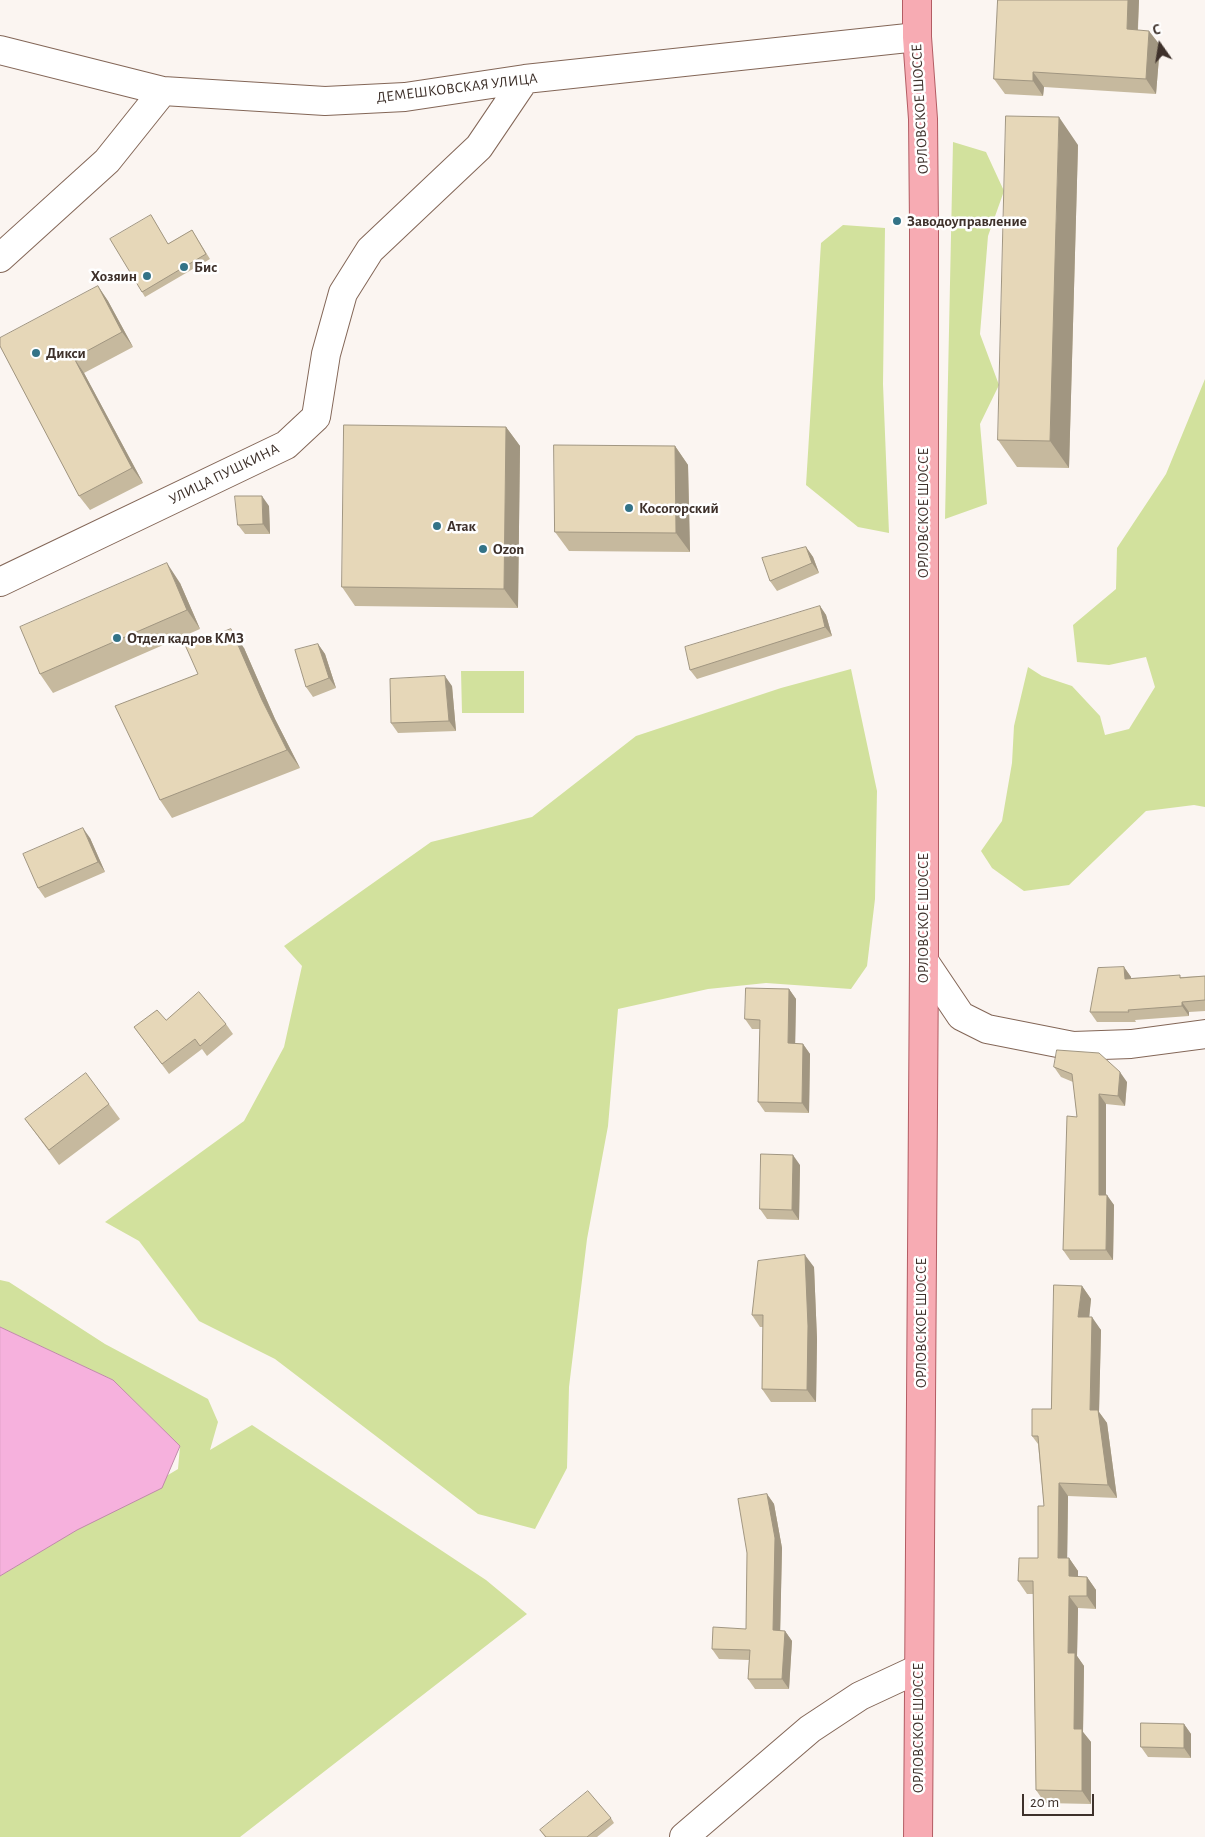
<!DOCTYPE html>
<meta charset="utf-8">
<style>
body{margin:0}
#map{position:relative;width:1205px;height:1837px;overflow:hidden;background:#fbf5f1;font-family:"Alegreya Sans",sans-serif}
canvas{display:block}
.north{position:absolute;left:1135px;top:20px;width:50px;height:50px;-webkit-text-stroke:4px #fff;paint-order:stroke;rotate:347deg;font-size:14px;font-weight:700;line-height:20px;text-align:center;color:#3e312b}
.north::after{content:'';display:block;margin:auto;width:18px;height:22px;background:#3e312b;clip-path:polygon(50% 0,100% 100%,50% 72%,0 100%)}
.scale{position:absolute;left:1022px;top:1794px;width:72px;height:22px;box-sizing:border-box;border:2px solid #3e312b;border-top:0;padding-left:6px;font-size:15px;line-height:18px;white-space:nowrap;color:#3e312b;-webkit-text-stroke:4px #fff;paint-order:stroke}
</style>
<div id="map">
<canvas width="1205" height="1837"></canvas>
<div class="north">С</div>
<div class="scale">20 m</div>
</div>
<script>
const context = document.querySelector('canvas').getContext('2d');
context.lineJoin = 'round';
function paint(path, color) { context.fillStyle = color; context.fill(path, 'evenodd'); }
function trace(path, color, width, dash) { context.strokeStyle = color; context.lineWidth = width; context.lineCap = dash ? 'butt' : 'round'; context.setLineDash(dash || []); context.stroke(path); }
function drawText(font, color, halo, rows, align = 'center') {
  context.font = font + ' "Alegreya Sans",sans-serif'; context.lineWidth = 5; context.setLineDash([]); context.textBaseline = 'middle'; context.strokeStyle = halo; context.fillStyle = color; for (const [text, x, y, turn = 0] of rows) {
    context.save(); context.translate(x, y); context.rotate((+turn || 0) * Math.PI / 180); context.textAlign = isNaN(turn) ? turn : align; if (halo) context.strokeText(text, 0, 0); context.fillText(text, 0, 0); context.restore();
  }
}
const green = new Path2D(`
 M 953,142 L 986,152 L 1004,191 L 988,236 L 980,334 L 999,385 L 980,424 L 987,504 L 945,519 Z
 M 843,225 L 885,228 L 883,384 L 889,533 L 858,527 L 806,485 L 821,243 Z
 M 1205,379 L 1205,807 L 1194,805 L 1146,811 L 1069,885 L 1024,891 L 992,868 L 981,851 L 1002,821 L 1012,763 L 1014,726 L 1028,667 L 1042,676 L 1072,686 L 1100,716 L 1105,735 L 1129,729 L 1155,687 L 1146,657 L 1109,665 L 1077,662 L 1073,625 L 1116,589 L 1117,548 L 1166,474 Z
 M 851,669 L 877,791 L 875,899 L 867,966 L 851,989 L 766,983 L 708,989 L 618,1009 L 608,1126 L 587,1239 L 569,1387 L 567,1468 L 535,1529 L 478,1514 L 275,1359 L 199,1321 L 139,1241 L 105,1222 L 244,1121 L 284,1047 L 302,966 L 284,946 L 431,842 L 532,817 L 636,736 L 781,688 Z
 M 461,671 L 524,671 L 524,713 L 462,713 Z
 M 0,1280 L 9,1282 L 105,1344 L 208,1399 L 218,1422 L 210,1450 L 252,1425 L 486,1580 L 527,1614 L 240,1837 L 0,1837 L 0,1576 L 178,1469 L 180,1446 L 113,1380 L 0,1327 Z`);
const water = new Path2D(`
 M 0,1327 L 113,1380 L 180,1446 L 162,1488 L 77,1530 L 0,1576 Z`);
const minor = new Path2D(`
 M 0,50 L 163,91 L 325,101 L 405,97 L 525,79 L 917,37
 M 0,258 L 107,161 L 163,91
 M 0,582 L 286,445 L 316,417 L 326,354 L 343,293 L 370,250 L 479,147 L 525,79
 M 924,961 L 961,1016 L 987,1029 L 1073,1046 L 1131,1044 L 1205,1034
 M 684,1837 L 810,1729 L 860,1696 L 918,1669`);
const major = new Path2D(`
 M 917,0 L 917,37 L 923,119 L 924,226 L 924,961 L 918,1837`);
const wall = new Path2D(`
 M 998,0 L 1139,0 L 1138,30 L 1160,45 L 1156,94 L 1044,87 L 1043,96 L 1005,94 L 994,79 Z
 M 1078,145 L 1069,468 L 1017,467 L 998,440 Z
 M 151,215 L 168,244 L 192,230 L 210,259 L 145,297 L 142,292 Z
 M 98,286 L 108,301 L 133,347 L 84,373 L 143,483 L 90,510 L 79,496 L 0,346 Z
 M 506,427 L 520,446 L 518,608 L 355,606 L 342,587 Z
 M 675,446 L 688,465 L 690,552 L 569,551 L 555,532 Z
 M 269,506 L 270,534 L 245,534 L 238,525 Z
 M 806,547 L 813,557 L 819,573 L 777,591 L 770,581 Z
 M 180,583 L 200,629 L 53,693 L 40,674 Z
 M 820,606 L 826,615 L 832,636 L 697,679 L 690,670 Z
 M 318,644 L 325,654 L 336,688 L 313,697 L 306,687 Z
 M 244,648 L 275,719 L 300,768 L 172,818 L 160,800 L 198,674 Z
 M 452,686 L 456,731 L 398,733 L 391,723 Z
 M 90,838 L 105,872 L 45,898 L 38,888 Z
 M 1124,967 L 1131,977 L 1131,978 L 1182,977 L 1205,976 L 1205,1011 L 1189,1012 L 1189,1016 L 1135,1020 L 1136,1022 L 1097,1022 L 1090,1012 Z
 M 789,989 L 796,999 L 795,1043 L 803,1044 L 810,1054 L 809,1113 L 765,1112 L 758,1102 L 760,1029 L 752,1029 L 745,1019 Z
 M 166,1020 L 226,1024 L 233,1034 L 207,1056 L 202,1049 L 169,1074 L 134,1027 Z
 M 1054,1067 L 1127,1082 L 1125,1106 L 1106,1104 L 1106,1195 L 1114,1205 L 1113,1260 L 1070,1260 L 1063,1250 L 1077,1117 L 1073,1082 L 1061,1077 Z
 M 109,1104 L 120,1119 L 59,1165 L 25,1119 Z
 M 800,1165 L 799,1220 L 767,1219 L 760,1209 Z
 M 814,1267 L 817,1339 L 816,1402 L 771,1402 L 762,1389 L 763,1327 L 760,1327 L 752,1315 Z
 M 1082,1286 L 1091,1299 L 1089,1317 L 1101,1330 L 1099,1412 L 1107,1423 L 1117,1498 L 1068,1496 L 1067,1558 L 1069,1558 L 1078,1571 L 1078,1577 L 1087,1577 L 1096,1590 L 1096,1609 L 1078,1608 L 1077,1656 L 1084,1666 L 1083,1732 L 1091,1742 L 1091,1804 L 1045,1803 L 1036,1790 L 1033,1594 L 1027,1594 L 1018,1581 L 1038,1558 L 1044,1506 L 1038,1444 L 1032,1436 L 1051,1409 Z
 M 767,1494 L 774,1504 L 782,1548 L 780,1631 L 785,1631 L 792,1641 L 789,1689 L 755,1689 L 748,1679 L 749,1660 L 719,1659 L 712,1649 L 746,1629 Z
 M 1184,1724 L 1191,1734 L 1191,1758 L 1148,1757 L 1141,1747 Z
 M 611,1818 L 614,1823 L 597,1837 L 545,1837 L 540,1830 Z`);
const shadedWall = new Path2D(`
 M 1128,0 L 1139,0 L 1137,44 L 1127,29 Z
 M 1149,31 L 1160,45 L 1156,94 L 1146,79 Z
 M 1033,72 L 1044,87 L 1043,96 L 1033,81 Z
 M 1059,117 L 1078,145 L 1069,468 L 1050,441 Z
 M 98,286 L 108,301 L 133,347 L 122,332 Z
 M 74,358 L 84,373 L 143,483 L 132,468 Z
 M 506,427 L 520,446 L 518,608 L 504,589 Z
 M 675,446 L 688,465 L 690,552 L 676,533 Z
 M 262,496 L 269,506 L 270,534 L 263,524 Z
 M 806,547 L 813,557 L 819,573 L 812,563 Z
 M 167,563 L 180,583 L 200,629 L 187,610 Z
 M 820,606 L 826,615 L 832,636 L 825,627 Z
 M 231,629 L 244,648 L 275,719 L 300,768 L 287,750 L 262,700 Z
 M 318,644 L 325,654 L 336,688 L 329,678 Z
 M 445,676 L 452,686 L 456,731 L 449,721 Z
 M 83,828 L 90,838 L 105,872 L 98,862 Z
 M 1124,967 L 1131,977 L 1132,989 L 1125,979 Z
 M 789,989 L 796,999 L 795,1053 L 788,1043 Z
 M 1182,1002 L 1189,1012 L 1189,1016 L 1182,1006 Z
 M 803,1044 L 810,1054 L 809,1113 L 802,1103 Z
 M 1120,1072 L 1127,1082 L 1125,1106 L 1118,1096 Z
 M 1099,1094 L 1106,1104 L 1106,1205 L 1099,1195 Z
 M 793,1155 L 800,1165 L 799,1220 L 792,1210 Z
 M 1107,1195 L 1114,1205 L 1113,1260 L 1106,1250 Z
 M 805,1255 L 814,1267 L 817,1339 L 816,1402 L 807,1390 Z
 M 1082,1286 L 1091,1299 L 1088,1330 L 1078,1317 Z
 M 1092,1317 L 1101,1330 L 1099,1412 L 1107,1423 L 1117,1498 L 1108,1485 L 1090,1410 Z
 M 1059,1483 L 1068,1496 L 1067,1571 L 1058,1558 Z
 M 767,1494 L 774,1504 L 782,1548 L 780,1640 L 773,1630 Z
 M 1069,1558 L 1078,1571 L 1078,1589 L 1069,1576 Z
 M 1087,1577 L 1096,1590 L 1096,1609 L 1087,1596 Z
 M 1069,1596 L 1078,1608 L 1077,1656 L 1084,1666 L 1083,1732 L 1091,1742 L 1091,1804 L 1082,1791 L 1074,1729 L 1068,1653 Z
 M 785,1631 L 792,1641 L 789,1689 L 782,1679 Z
 M 1184,1724 L 1191,1734 L 1191,1758 L 1184,1748 Z`);
const building = new Path2D(`
 M 998,0 L 1128,0 L 1127,29 L 1149,31 L 1146,79 L 1033,72 L 1033,81 L 994,79 Z
 M 1006,116 L 1059,117 L 1050,441 L 998,440 Z
 M 151,215 L 168,244 L 192,230 L 206,254 L 142,292 L 110,239 Z
 M 98,286 L 122,332 L 74,358 L 132,468 L 79,496 L 0,346 L 0,338 Z
 M 344,425 L 506,427 L 504,589 L 342,587 Z
 M 554,445 L 675,446 L 676,533 L 555,532 Z
 M 235,496 L 262,496 L 263,524 L 238,525 Z
 M 806,547 L 812,563 L 770,581 L 762,558 Z
 M 167,563 L 187,610 L 40,674 L 20,627 Z
 M 820,606 L 825,627 L 690,670 L 685,647 Z
 M 231,629 L 262,700 L 287,750 L 160,800 L 115,706 L 198,674 L 186,647 Z
 M 318,644 L 329,678 L 306,687 L 295,650 Z
 M 445,676 L 449,721 L 391,723 L 390,679 Z
 M 83,828 L 98,862 L 38,888 L 23,854 Z
 M 1124,967 L 1125,979 L 1180,975 L 1180,978 L 1205,976 L 1205,1000 L 1182,1002 L 1182,1006 L 1128,1010 L 1129,1012 L 1090,1012 L 1098,968 Z
 M 746,988 L 789,989 L 788,1043 L 803,1044 L 802,1103 L 758,1102 L 760,1020 L 745,1019 Z
 M 199,992 L 226,1024 L 200,1046 L 195,1039 L 162,1064 L 134,1027 L 157,1010 L 166,1020 Z
 M 1057,1050 L 1099,1053 L 1120,1072 L 1118,1096 L 1099,1094 L 1099,1195 L 1107,1195 L 1106,1250 L 1063,1250 L 1067,1116 L 1077,1117 L 1072,1074 L 1054,1067 Z
 M 86,1073 L 109,1104 L 49,1150 L 25,1119 Z
 M 761,1154 L 793,1155 L 792,1210 L 760,1209 Z
 M 805,1255 L 808,1326 L 807,1390 L 762,1389 L 763,1315 L 752,1315 L 758,1261 Z
 M 1054,1285 L 1082,1286 L 1078,1317 L 1092,1317 L 1090,1410 L 1098,1410 L 1108,1485 L 1059,1483 L 1058,1558 L 1069,1558 L 1069,1576 L 1087,1577 L 1087,1596 L 1069,1596 L 1068,1653 L 1075,1653 L 1074,1729 L 1082,1729 L 1082,1791 L 1036,1790 L 1033,1581 L 1018,1581 L 1019,1558 L 1038,1558 L 1038,1506 L 1044,1506 L 1038,1436 L 1032,1436 L 1032,1409 L 1051,1409 Z
 M 767,1494 L 775,1538 L 773,1630 L 785,1631 L 782,1679 L 748,1679 L 750,1650 L 712,1649 L 713,1627 L 746,1629 L 747,1553 L 738,1499 Z
 M 1141,1723 L 1184,1724 L 1184,1748 L 1141,1747 Z
 M 588,1791 L 611,1818 L 587,1837 L 546,1837 L 540,1830 Z`);
const markers = [
 [897,221,5,"#337387"],
 [184,267,5,"#337387"],
 [147,276,5,"#337387"],
 [36,353,5,"#337387"],
 [629,508,5,"#337387"],
 [437,526,5,"#337387"],
 [483,549,5,"#337387"],
 [117,638,5,"#337387"]
];
const streetNames = [
 ["ДЕМЕШКОВСКАЯ УЛИЦА",457,88,-7],
 ["ОРЛОВСКОЕ ШОССЕ",920,109,-93],
 ["УЛИЦА ПУШКИНА",224,474,-26],
 ["ОРЛОВСКОЕ ШОССЕ",923,513,-90],
 ["ОРЛОВСКОЕ ШОССЕ",923,918,-90],
 ["ОРЛОВСКОЕ ШОССЕ",921,1323,-90],
 ["ОРЛОВСКОЕ ШОССЕ",918,1728,-90]
];
const poiNames = [
 ["Заводоуправление",907,221],
 ["Бис",194,267],
 ["Хозяин",137,276,"right"],
 ["Дикси",46,353],
 ["Косогорский",639,508],
 ["Атак",447,526],
 ["Ozon",493,549],
 ["Отдел кадров КМЗ",127,638]
];
paint(green, '#d2e19d');
paint(water, '#f6b1dd');
trace(water, '#bf8ba8', 1);
trace(minor, '#836657', 30);
trace(major, '#b35c63', 30);
trace(minor, '#fff', 28);
trace(major, '#f7abb3', 28);
paint(wall, '#c6b99e');
paint(shadedWall, '#a19681');
paint(building, '#e6d7b8');
trace(building, '#a19681', 1);
for (const [x, y, r, color] of markers) { const dot = new Path2D(); dot.arc(x, y, r, 0, 2 * Math.PI); context.fillStyle = color; context.fill(dot); trace(dot, '#fff', 2); }
drawText('15px', '#3e312b', '#fff', streetNames);
drawText('bold 15px', '#3e312b', '#fff', poiNames, 'left');
</script>
